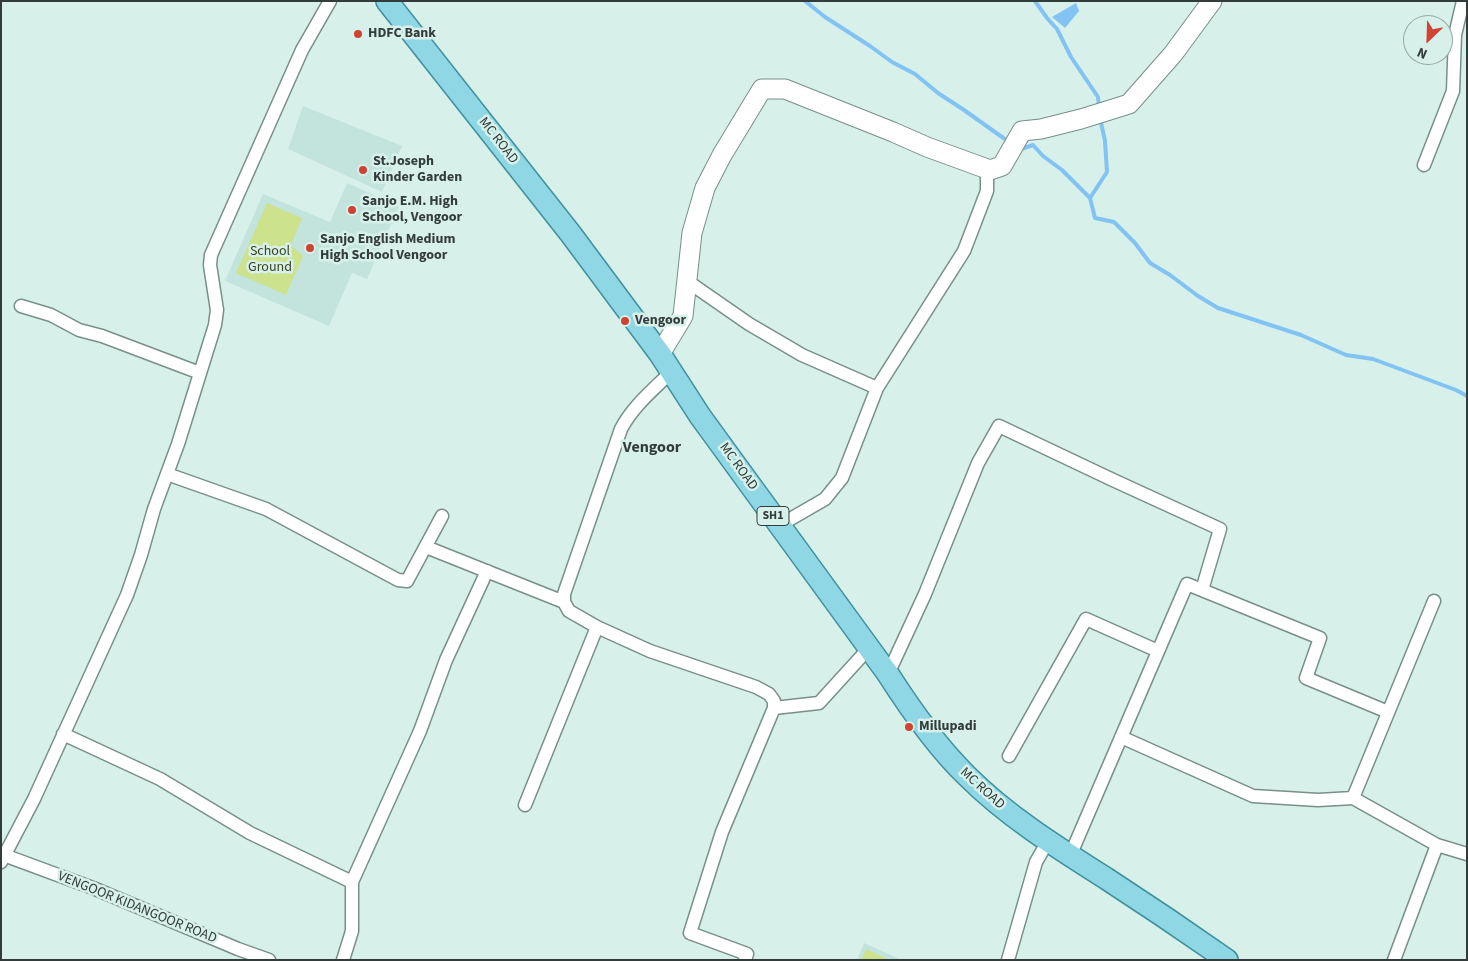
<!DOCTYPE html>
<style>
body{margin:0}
#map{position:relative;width:1468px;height:961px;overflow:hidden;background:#d8f0ea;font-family:"Source Sans 3",sans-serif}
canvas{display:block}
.frame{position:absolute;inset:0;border:2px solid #323c3a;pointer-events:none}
.north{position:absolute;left:1403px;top:15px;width:50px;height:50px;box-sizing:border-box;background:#d8f0ea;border:1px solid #96a8a4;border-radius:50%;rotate:204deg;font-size:14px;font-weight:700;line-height:20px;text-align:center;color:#323c3a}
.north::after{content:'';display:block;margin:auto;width:18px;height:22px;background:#d04333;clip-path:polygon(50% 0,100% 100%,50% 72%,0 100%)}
</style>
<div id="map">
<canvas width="1468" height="961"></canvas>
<div class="frame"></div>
<div class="north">N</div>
</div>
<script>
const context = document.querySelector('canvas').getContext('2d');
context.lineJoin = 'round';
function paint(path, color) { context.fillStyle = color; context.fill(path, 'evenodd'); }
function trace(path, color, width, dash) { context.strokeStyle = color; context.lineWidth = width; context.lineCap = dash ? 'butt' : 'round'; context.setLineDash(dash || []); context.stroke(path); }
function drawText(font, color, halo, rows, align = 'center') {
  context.font = font + ' "Source Sans 3",sans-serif'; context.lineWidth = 5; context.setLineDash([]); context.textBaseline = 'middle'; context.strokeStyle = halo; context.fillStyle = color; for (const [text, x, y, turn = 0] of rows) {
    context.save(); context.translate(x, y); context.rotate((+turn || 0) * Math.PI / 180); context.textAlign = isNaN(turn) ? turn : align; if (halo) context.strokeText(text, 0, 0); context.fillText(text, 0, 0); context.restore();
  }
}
const built = new Path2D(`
 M 303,106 L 402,146 L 382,192 L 288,149 Z
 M 347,183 L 399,206 L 367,279 L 352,273 L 329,326 L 225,281 L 263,194 L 330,222 Z
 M 864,943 L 902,960 L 857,960 Z`);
const green = new Path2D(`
 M 267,203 L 302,218 L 291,245 L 303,256 L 286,295 L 236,273 Z
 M 866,949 L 890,960 L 861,960 Z`);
const water = new Path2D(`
 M 1076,3 L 1079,11 L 1065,28 L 1052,17 Z`);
const stream = new Path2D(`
 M 805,1 L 825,17 L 870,46 L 892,62 L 915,74 L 938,93 L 964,110 L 1009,142
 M 1035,1 L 1047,18 L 1057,29 L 1071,57 L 1098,97 L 1099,108
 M 1100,118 L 1105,141 L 1107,172 L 1090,198 L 1095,218 L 1114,222 L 1135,243 L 1150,263 L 1170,275 L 1198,296 L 1218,308 L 1301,335 L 1346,355 L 1373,359 L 1456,390 L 1467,396
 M 1018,150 L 1033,145 L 1043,156 L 1062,170 L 1090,198`);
const street = new Path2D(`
 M 1424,165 L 1453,91 L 1455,35 L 1463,1
 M 687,281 L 749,324 L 802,355 L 877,388
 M 21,306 L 51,315 L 79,330 L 102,336 L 200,373
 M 671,372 C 653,390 633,406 621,429 L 564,594 L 564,602 L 569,611 L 597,627 L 650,651 L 756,687 L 769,694 L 774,701 L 774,708 L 722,832 L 690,933 L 747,954 L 745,960
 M 167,474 L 266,509 L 398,580 L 407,581 L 442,516
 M 780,525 L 825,499 L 842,478 L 877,388 L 964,251 L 987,191 L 987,178 L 990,170
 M 426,547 L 564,602
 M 1434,601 L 1353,798 L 1437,845 L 1467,854
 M 888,674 L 925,594 L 978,463 L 999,426 L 1113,480 L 1220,529 L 1202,590
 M 774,708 L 819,703 L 869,648
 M 63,734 L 160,779 L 250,833 L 352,882
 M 1121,737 L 1253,796 L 1318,800 L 1353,798
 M 1009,756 L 1086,619 L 1158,651
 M 525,805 L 597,627
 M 1,854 L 93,888 L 238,949 L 269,960
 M 1070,856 L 1187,584 L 1320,638 L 1306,678 L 1388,712
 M 1,862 L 34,799 L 127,595 L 141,555 L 154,509 L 178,444 L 215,325 L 217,310 L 210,265 L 211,255 L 302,50 L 330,1
 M 343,960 L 352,931 L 352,882 L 420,731 L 446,660 L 487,571
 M 1008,960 L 1036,862 L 1048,841
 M 1394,960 L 1437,845`);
const secondary = new Path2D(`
 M 660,354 L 683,316 L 692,233 L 705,188 L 722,155 L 762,89 L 785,89 L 893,132 L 927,147 L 990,170 L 1002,166 L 1022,131 L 1041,129 L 1081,119 L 1129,104 L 1173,54 L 1212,1`);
const primary = new Path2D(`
 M 387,1 L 570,233 L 660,354 L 700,416 L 888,674 C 911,710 936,746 967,776 C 1008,817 1058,848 1107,879 C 1147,905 1187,932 1227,960`);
const markers = [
 [358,34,5,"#d04333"],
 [363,170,5,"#d04333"],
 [352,210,5,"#d04333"],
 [310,248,5,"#d04333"],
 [625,321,5,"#d04333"],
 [909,727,5,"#d04333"]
];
const shields = [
 [773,516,32]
];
const shieldNames = [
 ["SH1",773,516]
];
const poiNames = [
 ["HDFC Bank",368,34],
 ["St.Joseph",373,162],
 ["Kinder Garden",373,178],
 ["Sanjo E.M. High",362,202],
 ["School, Vengoor",362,218],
 ["Sanjo English Medium",320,240],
 ["High School Vengoor",320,256],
 ["Vengoor",635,321],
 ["Millupadi",919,727]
];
const streetNames = [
 ["MC ROAD",498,141,52],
 ["MC ROAD",738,467,54],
 ["MC ROAD",982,789,42],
 ["VENGOOR KIDANGOOR ROAD",137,908,22]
];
const parkNames = [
 ["School",270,252],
 ["Ground",270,268]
];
const quarterNames = [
 ["Vengoor",652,448]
];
paint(built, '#c3e4dd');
paint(green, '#cce28c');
paint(water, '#82c3f4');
trace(stream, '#82c3f4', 4);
trace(street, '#788f8a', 15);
trace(secondary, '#788f8a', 21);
trace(primary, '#3e909d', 24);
trace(street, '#fff', 12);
trace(secondary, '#fff', 19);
trace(primary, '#8fd7e4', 21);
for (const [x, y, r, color] of markers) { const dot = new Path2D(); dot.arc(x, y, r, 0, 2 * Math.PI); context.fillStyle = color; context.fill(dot); trace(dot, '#d8f0ea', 2); }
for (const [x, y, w] of shields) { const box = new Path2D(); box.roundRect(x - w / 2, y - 9.5, w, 19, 4); context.fillStyle = '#d8f0ea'; context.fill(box); trace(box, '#323c3a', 1); }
drawText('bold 12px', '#323c3a', null, shieldNames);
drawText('bold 14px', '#323c3a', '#d8f0ea', poiNames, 'left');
drawText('14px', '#323c3a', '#d8f0ea', streetNames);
drawText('14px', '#3a431d', '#d8f0ea', parkNames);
drawText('bold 16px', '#323c3a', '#d8f0ea', quarterNames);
</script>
